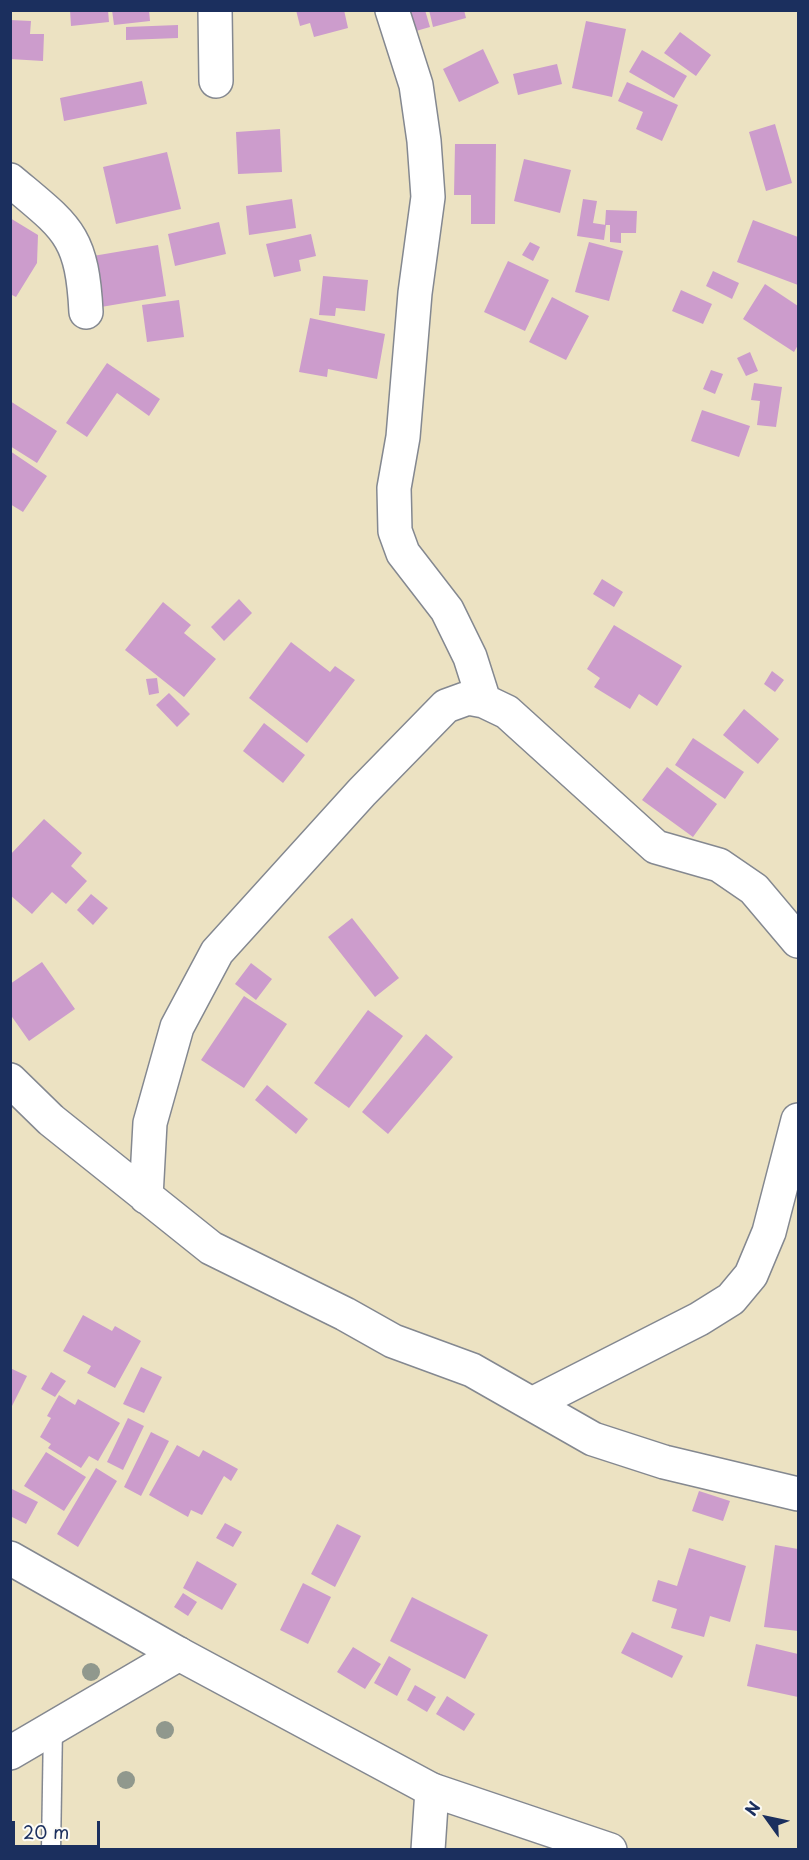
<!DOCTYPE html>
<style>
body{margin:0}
#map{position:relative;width:809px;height:1860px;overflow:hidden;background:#ece2c2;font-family:"Playpen Sans",sans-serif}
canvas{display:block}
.frame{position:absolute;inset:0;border:12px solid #1b2f5e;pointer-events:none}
.north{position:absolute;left:737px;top:1788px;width:60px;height:60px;-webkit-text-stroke:4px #fdfcf7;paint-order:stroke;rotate:303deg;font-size:16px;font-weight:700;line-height:24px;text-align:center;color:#1b2f5e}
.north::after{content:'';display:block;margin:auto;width:21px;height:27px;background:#1b2f5e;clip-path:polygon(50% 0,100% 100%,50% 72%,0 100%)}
.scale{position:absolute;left:12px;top:1821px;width:88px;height:27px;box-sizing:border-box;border:3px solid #1b2f5e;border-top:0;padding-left:8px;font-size:18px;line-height:21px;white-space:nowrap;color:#1b2f5e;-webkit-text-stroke:4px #fdfcf7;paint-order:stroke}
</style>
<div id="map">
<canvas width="809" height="1860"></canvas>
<div class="frame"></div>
<div class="north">N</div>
<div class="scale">20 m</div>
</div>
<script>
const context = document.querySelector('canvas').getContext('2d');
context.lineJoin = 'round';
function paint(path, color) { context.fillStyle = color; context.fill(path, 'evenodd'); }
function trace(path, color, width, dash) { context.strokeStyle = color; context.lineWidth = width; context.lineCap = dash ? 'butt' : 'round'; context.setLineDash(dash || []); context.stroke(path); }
const building = new Path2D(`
 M 70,10 L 108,10 L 109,22 L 71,26 Z
 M 112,10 L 149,10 L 150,21 L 114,25 Z
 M 296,10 L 344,10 L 348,28 L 314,37 L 310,23 L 300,26 Z
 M 418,10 L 425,10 L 430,27 L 409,33 L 403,15 Z
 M 429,10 L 464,10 L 466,18 L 433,27 Z
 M 10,20 L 31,21 L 30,34 L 44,34 L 43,61 L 10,59 Z
 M 586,21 L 626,29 L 612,97 L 572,88 Z
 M 178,25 L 178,38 L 126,40 L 126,27 Z
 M 680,32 L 711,55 L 696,76 L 664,53 Z
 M 483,49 L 499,83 L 459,102 L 443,69 Z
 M 642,50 L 687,76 L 674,98 L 629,72 Z
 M 557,64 L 562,84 L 518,95 L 513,74 Z
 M 142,81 L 147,104 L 64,121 L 60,98 Z
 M 627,82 L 678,105 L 662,141 L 636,129 L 643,112 L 618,101 Z
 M 775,124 L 792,183 L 766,191 L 749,132 Z
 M 280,129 L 282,172 L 238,174 L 236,132 Z
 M 455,144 L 496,144 L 495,224 L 471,224 L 471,195 L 454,195 Z
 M 167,152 L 181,209 L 116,224 L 103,167 Z
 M 524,159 L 571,170 L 560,213 L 514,201 Z
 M 292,199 L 296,228 L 249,235 L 246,206 Z
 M 583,199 L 597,201 L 593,223 L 606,225 L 604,240 L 577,236 Z
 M 606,210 L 637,211 L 636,233 L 621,233 L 621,243 L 610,242 L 610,225 L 605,225 Z
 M 10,218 L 38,235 L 37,263 L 16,297 L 10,294 Z
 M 753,220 L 798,237 L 798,285 L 737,262 Z
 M 219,222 L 226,254 L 175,266 L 168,234 Z
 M 311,234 L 316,256 L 299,260 L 301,271 L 274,277 L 266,244 Z
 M 530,242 L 540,247 L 533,261 L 522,255 Z
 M 589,242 L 623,251 L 609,301 L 575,292 Z
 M 158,245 L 166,296 L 101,307 L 93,256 Z
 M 508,261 L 549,280 L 525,331 L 484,312 Z
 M 713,271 L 739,283 L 732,299 L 706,286 Z
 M 323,276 L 368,280 L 365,311 L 336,308 L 335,316 L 319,315 Z
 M 765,284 L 798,306 L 798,345 L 794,352 L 743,319 Z
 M 681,290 L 712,304 L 703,324 L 672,311 Z
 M 552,297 L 589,316 L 566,360 L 529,342 Z
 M 179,300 L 184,337 L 147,342 L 142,305 Z
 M 310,318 L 385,334 L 377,379 L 328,369 L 327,377 L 299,372 Z
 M 750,352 L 758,371 L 746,376 L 737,358 Z
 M 107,363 L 160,399 L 149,416 L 117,393 L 87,437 L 66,423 Z
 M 711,370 L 723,374 L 715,394 L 703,389 Z
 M 754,383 L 782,387 L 776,427 L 757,425 L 760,401 L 751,400 Z
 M 10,401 L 57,431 L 37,463 L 10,446 Z
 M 702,410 L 750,426 L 739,457 L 691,441 Z
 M 10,451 L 47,476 L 23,512 L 10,504 Z
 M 602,579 L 623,592 L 614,607 L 593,594 Z
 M 239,599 L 252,613 L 224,641 L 211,627 Z
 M 163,602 L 191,625 L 184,633 L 216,659 L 184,697 L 125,650 Z
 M 614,625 L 682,666 L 657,706 L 639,694 L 630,709 L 594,687 L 600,678 L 587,669 Z
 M 291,642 L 330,672 L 335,666 L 355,680 L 307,743 L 249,698 Z
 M 772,671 L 784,680 L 775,692 L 764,684 Z
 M 157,678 L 159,693 L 149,695 L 146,679 Z
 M 169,693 L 190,714 L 177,727 L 156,705 Z
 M 744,709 L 779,739 L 758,764 L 723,735 Z
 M 264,723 L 305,755 L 283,783 L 243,751 Z
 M 693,738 L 744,772 L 725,799 L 675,765 Z
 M 667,767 L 717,804 L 693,837 L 642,800 Z
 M 44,819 L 82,853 L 71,866 L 87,881 L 66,904 L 52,892 L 32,914 L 10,895 L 10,855 Z
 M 91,894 L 108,908 L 93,925 L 77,910 Z
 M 352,918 L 399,978 L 375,997 L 328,937 Z
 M 42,962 L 75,1009 L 29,1041 L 10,1014 L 10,984 Z
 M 251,963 L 272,979 L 256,1000 L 235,984 Z
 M 244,996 L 287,1024 L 244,1088 L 201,1060 Z
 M 368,1010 L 403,1036 L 349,1108 L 314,1083 Z
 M 426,1034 L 453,1057 L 388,1134 L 362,1112 Z
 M 267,1085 L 308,1119 L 296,1134 L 255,1100 Z
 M 83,1315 L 112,1331 L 115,1326 L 141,1341 L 115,1388 L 87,1373 L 91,1366 L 63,1351 Z
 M 141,1367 L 162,1377 L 144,1413 L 123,1404 Z
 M 10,1368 L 27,1376 L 10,1410 Z
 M 51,1372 L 66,1381 L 55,1397 L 41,1389 Z
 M 59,1395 L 75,1405 L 78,1399 L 120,1423 L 98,1461 L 89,1456 L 81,1468 L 48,1448 L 51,1444 L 40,1437 L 51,1418 L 47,1416 Z
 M 128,1418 L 144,1426 L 123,1470 L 107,1462 Z
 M 151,1432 L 169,1441 L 141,1496 L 124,1487 Z
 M 177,1445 L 199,1457 L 203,1450 L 238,1469 L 231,1481 L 224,1476 L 202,1515 L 191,1510 L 188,1517 L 149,1495 Z
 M 46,1452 L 86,1477 L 64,1511 L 24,1486 Z
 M 96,1468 L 117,1481 L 78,1547 L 57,1534 Z
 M 10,1488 L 38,1502 L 26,1524 L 10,1516 Z
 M 699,1491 L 730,1501 L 723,1521 L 692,1511 Z
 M 225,1523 L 242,1532 L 233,1547 L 216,1538 Z
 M 337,1524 L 361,1536 L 335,1587 L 311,1574 Z
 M 775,1545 L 798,1549 L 798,1631 L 764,1627 Z
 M 689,1548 L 746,1566 L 730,1622 L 710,1616 L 704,1637 L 671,1628 L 677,1609 L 652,1601 L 658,1580 L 677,1586 Z
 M 197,1561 L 237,1584 L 222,1610 L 183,1588 Z
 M 303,1583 L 331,1597 L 308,1644 L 280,1630 Z
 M 183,1593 L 197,1602 L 188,1616 L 174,1607 Z
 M 412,1597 L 488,1635 L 465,1679 L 390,1641 Z
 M 632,1632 L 683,1656 L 672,1678 L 621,1653 Z
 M 756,1644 L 798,1654 L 798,1697 L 747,1686 Z
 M 353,1647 L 381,1664 L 365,1689 L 337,1672 Z
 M 389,1656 L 411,1669 L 397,1696 L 374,1683 Z
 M 415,1685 L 436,1697 L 427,1712 L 407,1700 Z
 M 447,1696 L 475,1714 L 464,1731 L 436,1714 Z`);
const lane = new Path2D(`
 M 51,1850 L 53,1726`);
const street = new Path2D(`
 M 215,10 L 216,81
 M 392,10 L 416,85 L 424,141 L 428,197 L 415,293 L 403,437 L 394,488 L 395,531 L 403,553 L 447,610 L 470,657 L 484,701
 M 10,180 C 67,228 82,234 86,312
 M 10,1080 L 51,1120 L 211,1248 L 345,1314 L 393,1341 L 472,1370 L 593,1439 L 664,1462 L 798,1494
 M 146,1197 L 150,1123 L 177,1027 L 217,952 L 362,792 L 446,706 L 468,698 L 484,701 L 507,712 L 656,847 L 719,865 L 754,889 L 798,941
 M 532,1404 L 699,1319 L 731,1299 L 751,1275 L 769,1232 L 798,1120
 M 10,1753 L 179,1654
 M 428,1850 L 432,1790`);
const secondary = new Path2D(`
 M 10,1558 L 179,1654 L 432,1790 L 610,1850`);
const trees = [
 [91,1672],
 [165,1730],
 [126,1780]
];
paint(building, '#cc9ccc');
trace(lane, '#848890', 21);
trace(street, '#848890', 36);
trace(secondary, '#848890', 36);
trace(lane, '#fff', 18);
trace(street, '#fff', 33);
trace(secondary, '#fff', 33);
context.fillStyle = '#90988d';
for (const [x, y] of trees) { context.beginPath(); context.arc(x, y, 9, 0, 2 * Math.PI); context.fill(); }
</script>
